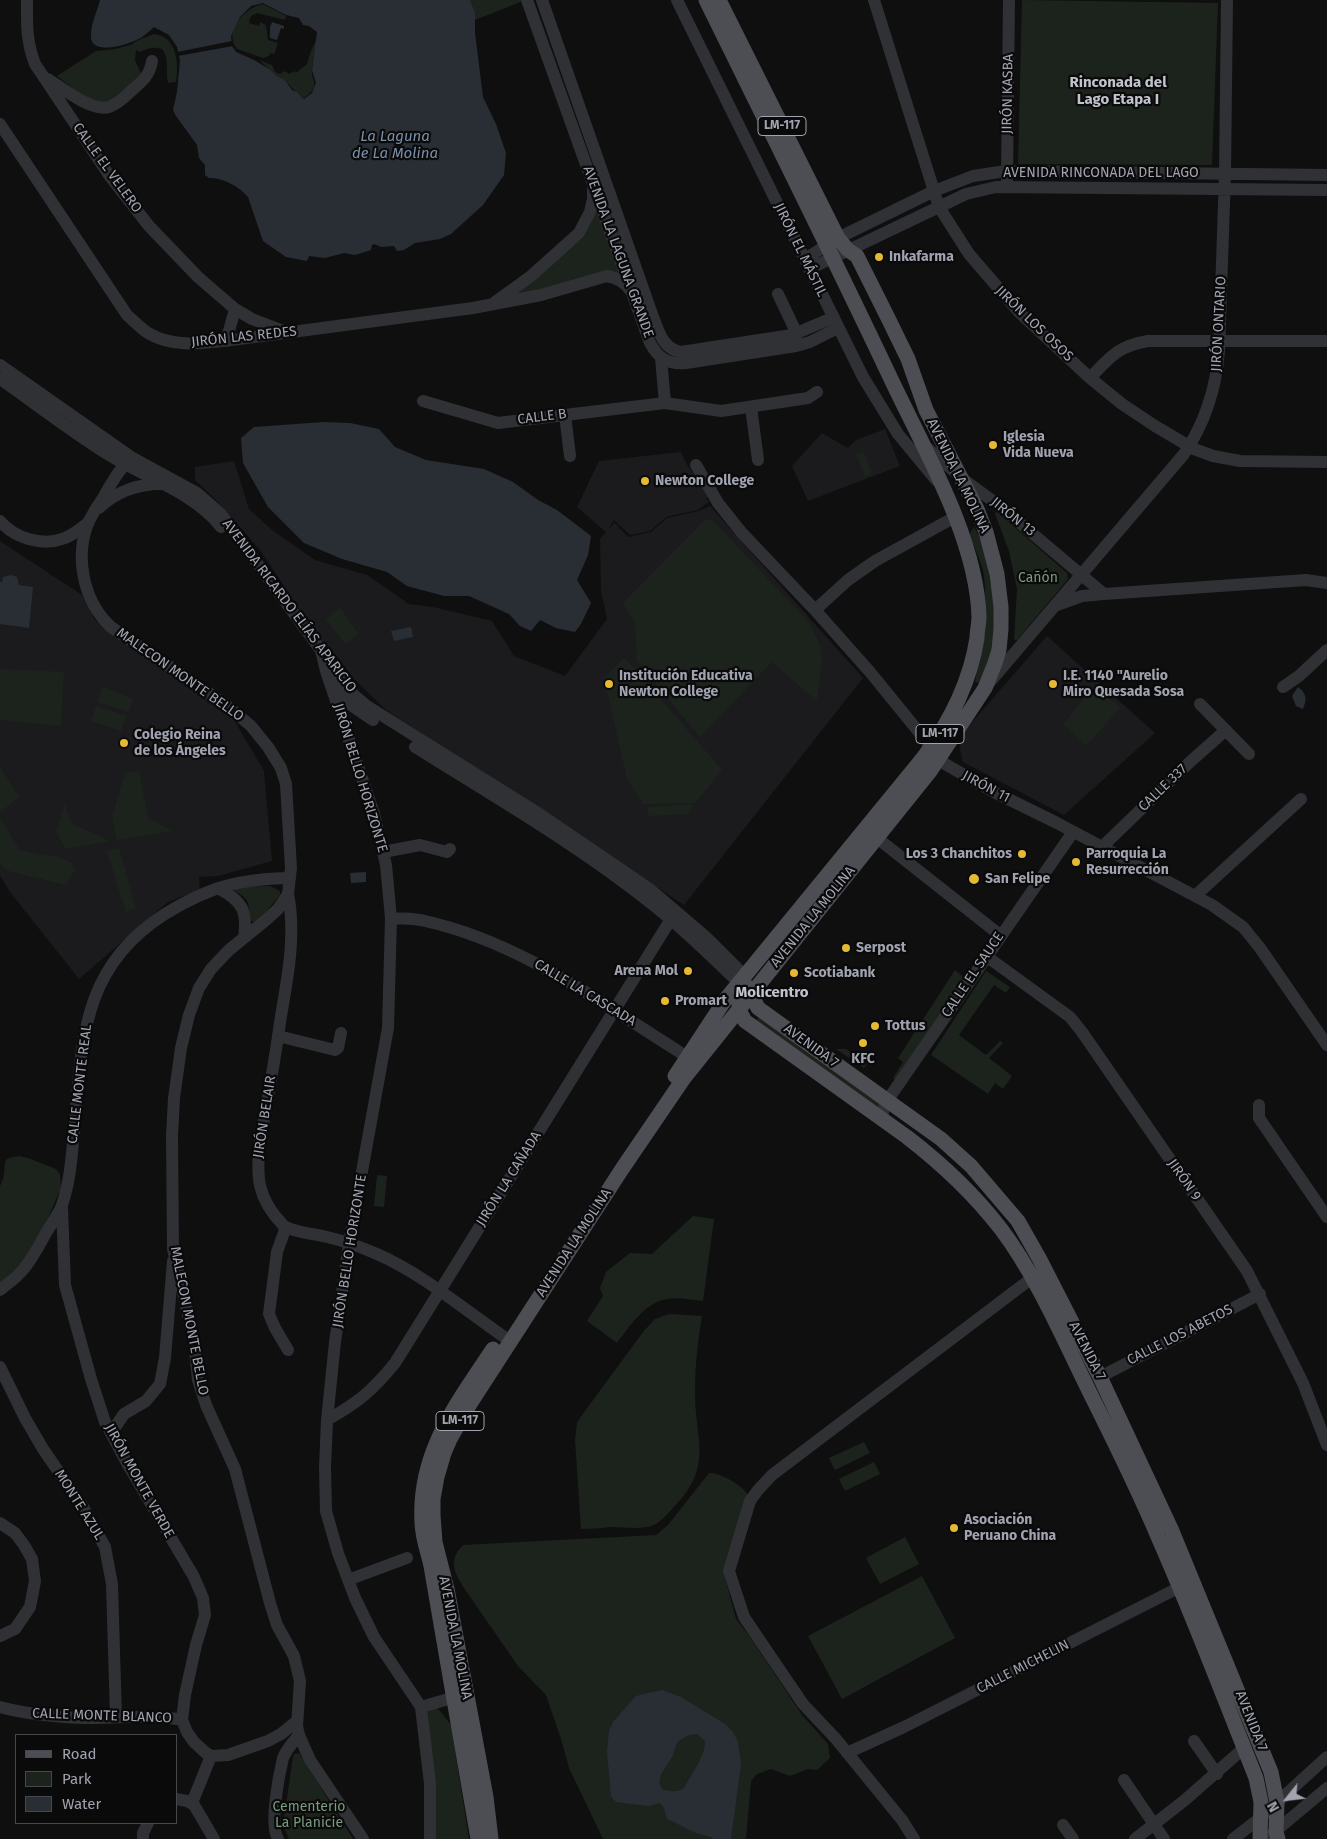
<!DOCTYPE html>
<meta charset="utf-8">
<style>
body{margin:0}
#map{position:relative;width:1327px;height:1839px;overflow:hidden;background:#0f0f10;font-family:"Fira Sans",sans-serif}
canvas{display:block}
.legend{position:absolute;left:15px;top:1734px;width:162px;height:90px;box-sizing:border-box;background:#0a0a0b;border:1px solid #46484d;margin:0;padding:6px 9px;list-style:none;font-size:15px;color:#a1a4b0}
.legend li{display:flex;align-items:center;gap:10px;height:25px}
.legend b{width:25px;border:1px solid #46484d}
.north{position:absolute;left:1262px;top:1774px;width:50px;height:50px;-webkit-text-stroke:4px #0a0a0b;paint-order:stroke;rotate:241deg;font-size:14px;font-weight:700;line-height:20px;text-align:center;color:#a1a4b0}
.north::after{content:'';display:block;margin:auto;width:18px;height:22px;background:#a1a4b0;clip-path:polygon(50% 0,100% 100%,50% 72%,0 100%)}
</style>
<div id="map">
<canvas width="1327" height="1839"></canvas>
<ul class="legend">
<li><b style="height:6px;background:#4d4d54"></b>Road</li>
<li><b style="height:14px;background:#1c231d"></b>Park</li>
<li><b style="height:14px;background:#292e35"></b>Water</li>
</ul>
<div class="north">N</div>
</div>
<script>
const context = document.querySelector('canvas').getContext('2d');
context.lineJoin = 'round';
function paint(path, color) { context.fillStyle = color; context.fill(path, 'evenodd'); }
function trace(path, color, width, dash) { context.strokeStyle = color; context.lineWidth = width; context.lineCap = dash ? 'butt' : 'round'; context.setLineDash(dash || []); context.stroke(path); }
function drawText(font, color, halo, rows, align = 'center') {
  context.font = font + ' "Fira Sans",sans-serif'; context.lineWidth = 4.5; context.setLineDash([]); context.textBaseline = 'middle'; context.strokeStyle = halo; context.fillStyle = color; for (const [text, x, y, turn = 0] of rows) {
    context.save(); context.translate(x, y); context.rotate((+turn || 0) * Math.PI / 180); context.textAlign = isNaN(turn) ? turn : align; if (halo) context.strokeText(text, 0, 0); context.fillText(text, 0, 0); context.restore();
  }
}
const built = new Path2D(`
 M 885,429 L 900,466 L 808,501 L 792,466 L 822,433 L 848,448 L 856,440 Z
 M 681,452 L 687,465 L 711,496 L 706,498 L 709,502 L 698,510 L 666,517 L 650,531 L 630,535 L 614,520 L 608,529 L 615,523 L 628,537 L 651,532 L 667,518 L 699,511 L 710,506 L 863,678 L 684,905 L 386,710 L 352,677 L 339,659 L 321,642 L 260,550 L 217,501 L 195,480 L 195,467 L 234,461 L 249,509 L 272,530 L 315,560 L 367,575 L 409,604 L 433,607 L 492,621 L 514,656 L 565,676 L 607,619 L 601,591 L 600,539 L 606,532 L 577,507 L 599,461 Z
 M 0,541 L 82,595 L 95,620 L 231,715 L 264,771 L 272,861 L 218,876 L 199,877 L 200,890 L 168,902 L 79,979 L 10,892 L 0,876 Z
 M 1047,636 L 1155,733 L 1064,815 L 963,762 L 960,750 L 961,735 Z`);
const green = new Path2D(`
 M 470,0 L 522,0 L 523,1 L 475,20 L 475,12 Z
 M 1022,0 L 1218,3 L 1212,165 L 1018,164 Z
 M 263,4 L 286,16 L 285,20 L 257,13 L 251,16 L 249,23 L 259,26 L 260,22 L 266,25 L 268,40 L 278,43 L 274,54 L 270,53 L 269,56 L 263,58 L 237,49 C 223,30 245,8 263,4 Z
 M 154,34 C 177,36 179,64 176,82 L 168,83 C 165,71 170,59 162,49 C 153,46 147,49 139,52 L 136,50 L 135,60 L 142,76 L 109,103 L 90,102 L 57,76 L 96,51 L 116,49 L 133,44 L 136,41 Z
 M 318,36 C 316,46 313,57 312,68 C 310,83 323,84 304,98 L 293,89 L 285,80 L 277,76 L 259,60 L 272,65 L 275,72 L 280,74 L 285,71 L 289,74 L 295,71 L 296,73 L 307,64 L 311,51 Z
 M 597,211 L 621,276 L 510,298 L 584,237 Z
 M 864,452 L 872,474 L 865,477 L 856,454 Z
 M 996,511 L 1067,573 L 1068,579 L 1017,640 L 1014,640 L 1017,589 L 1009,551 L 995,514 Z
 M 706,519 L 713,521 L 808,621 L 820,644 L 822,659 L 817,701 L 772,662 L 700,737 L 637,661 L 635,623 L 623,603 Z
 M 974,527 L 986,550 L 996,624 L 993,655 L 980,683 L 975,682 C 981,655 990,593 982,567 C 979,556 973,545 969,535 Z
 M 340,608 L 359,634 L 345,644 L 326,619 Z
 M 624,658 L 634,668 L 722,770 L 695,803 L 643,804 L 627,779 L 604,678 Z
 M 0,669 L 64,672 L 61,726 L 0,720 Z
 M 1095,686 L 1120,708 L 1086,746 L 1063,724 Z
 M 103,687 L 133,699 L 129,712 L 98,702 Z
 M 96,706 L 126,716 L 121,731 L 91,721 Z
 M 0,767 L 19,797 L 0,812 Z
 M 139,771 L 148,818 L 172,831 L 117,840 L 112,817 L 125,773 Z
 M 65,804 L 71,823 L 110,841 L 66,849 L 56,832 Z
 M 694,804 L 687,814 L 649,816 L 647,807 Z
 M 0,819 L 20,850 L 43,855 L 57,856 L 72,863 L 75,870 L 66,885 L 5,870 L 0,862 Z
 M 119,848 L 136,909 L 126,912 L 107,852 Z
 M 270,886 L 280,891 L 280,895 L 259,920 L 252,922 C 246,906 254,900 234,891 L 236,887 Z
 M 955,970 L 962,976 L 964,981 L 897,1082 L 893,1078 L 903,1062 L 898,1058 Z
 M 986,971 L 1010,987 L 1006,993 L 994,985 L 959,1035 L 986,1055 L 1000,1041 L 1003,1043 L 989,1058 L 1012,1076 L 1003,1089 L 995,1083 L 988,1094 L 931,1055 Z
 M 759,1017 L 882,1102 L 880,1112 L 754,1022 Z
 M 836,1049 L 846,1049 L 867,1064 L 864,1068 Z
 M 19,1156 L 28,1158 L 56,1169 L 60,1175 L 61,1188 L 45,1225 L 25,1262 L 0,1286 L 0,1186 C 2,1182 4,1177 4,1173 C 6,1159 2,1159 19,1156 Z
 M 377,1175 L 387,1176 L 384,1207 L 374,1206 Z
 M 693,1216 L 714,1219 L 703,1301 C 691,1300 678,1297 667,1299 C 644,1303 630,1326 617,1343 L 587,1321 L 603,1296 L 600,1288 L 606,1272 L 630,1253 L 652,1254 Z
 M 669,1314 L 702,1316 C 698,1340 695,1364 695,1388 C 694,1439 715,1465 674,1507 C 668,1513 662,1521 654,1525 C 641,1530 625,1527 612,1527 C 602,1528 591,1529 581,1529 L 575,1440 L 577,1422 L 643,1332 L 655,1319 Z
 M 864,1442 L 870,1453 L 835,1470 L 829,1458 Z
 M 874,1462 L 880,1474 L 845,1491 L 839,1479 Z
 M 709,1473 C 719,1472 745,1486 748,1496 L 725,1578 L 736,1619 L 750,1637 L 802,1715 L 828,1744 L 830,1758 L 817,1770 L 808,1769 L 790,1776 L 771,1769 L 757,1774 L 751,1781 L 746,1839 L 603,1839 L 569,1768 L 561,1739 L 546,1695 L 518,1666 L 466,1591 C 455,1574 447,1561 463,1545 L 656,1535 L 668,1525 Z
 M 905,1537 L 919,1564 L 880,1584 L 866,1558 Z
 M 922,1576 L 955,1638 L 842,1699 L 808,1636 Z
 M 436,1706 L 451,1725 L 469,1839 L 436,1839 L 428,1714 L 428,1709 Z
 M 299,1753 L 353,1839 L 289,1839 L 283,1825 L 293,1757 L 294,1754 Z`);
const water = new Path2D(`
 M 100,0 L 470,0 L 475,12 L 475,33 L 483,97 L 496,124 L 506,153 L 504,175 L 483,205 L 451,234 L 440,239 L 415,243 L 404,250 L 397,251 L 394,246 L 381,247 L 374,244 L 372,245 L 371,250 L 355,255 L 344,253 L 325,258 L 309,256 L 307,261 L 286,257 L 263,241 L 248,197 C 240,187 222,177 209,178 L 205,175 L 205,165 L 199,158 L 197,145 L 176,116 L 173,110 L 177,92 L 180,61 L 177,47 L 169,35 L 154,27 C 150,30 147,34 142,37 C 133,43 94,57 91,38 C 90,26 97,12 100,0 ZM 263,3 L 286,15 L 299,18 L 303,25 L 309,26 L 317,32 L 312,70 L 316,83 L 312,93 L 304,99 L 297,92 L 292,90 L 285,80 L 277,76 L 269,69 L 254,60 L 236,52 L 232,46 L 231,36 L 240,17 L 251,6 Z
 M 272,22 L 284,26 L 284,29 L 281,28 L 277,40 L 270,38 L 270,27 Z
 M 324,422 L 350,423 L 379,429 L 395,447 L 426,460 L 484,469 L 513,482 L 538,500 L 557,510 L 591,536 L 588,555 L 577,580 L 591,603 L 581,624 L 575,632 L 556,628 L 540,620 L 531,631 L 520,626 L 509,614 L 469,596 L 444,596 L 407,586 L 387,572 L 342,559 L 304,543 L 268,507 L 243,463 L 241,438 L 254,427 Z
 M 11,575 L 17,577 L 19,585 L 33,587 L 29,628 L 0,624 L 0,582 L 2,582 L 3,577 Z
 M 411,627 L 413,637 L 394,641 L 391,631 Z
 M 1298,687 C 1307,694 1307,699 1303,709 L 1296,706 L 1292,696 Z
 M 366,872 L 366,882 L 351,883 L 350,873 Z
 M 662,1690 L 681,1697 L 725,1724 L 733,1732 L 738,1742 L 741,1764 L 731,1839 L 713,1839 L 711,1837 C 691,1833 684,1826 667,1819 L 664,1808 L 660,1803 L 649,1806 L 616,1802 L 611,1796 L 607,1751 L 609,1731 L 613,1722 L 636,1696 ZM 697,1734 L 705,1741 C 706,1754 691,1776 684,1788 C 677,1793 671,1791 663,1790 C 653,1778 668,1766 673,1755 C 675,1750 675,1744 679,1741 C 684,1737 690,1734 697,1734 Z`);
const pier = new Path2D(`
 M 232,41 L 233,46 L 178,56 L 177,52 Z`);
const minor = new Path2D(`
 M 27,0 C 27,24 26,41 35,64 L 109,175 L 149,226 L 198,277 L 235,309 L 252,319 L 286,332
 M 527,0 L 650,343 C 658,358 668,365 686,363 L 796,346 L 810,342 L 838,328
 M 542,0 L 653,317 C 659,332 663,349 681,352 L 792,335 L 832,318
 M 677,0 L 863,377 L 898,434 L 936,480
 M 874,0 L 939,207 L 969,254 L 1019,312 L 1090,378 L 1122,404 L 1155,426 L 1194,449 L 1213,456 L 1240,461 L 1327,462
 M 48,79 C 62,88 92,112 109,107 C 118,104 125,97 131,91 C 142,82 150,75 152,61
 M 0,124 L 127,315 C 134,321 140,328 148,333 C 172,347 197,344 224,341 L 473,308 L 541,295 L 607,276 C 618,278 624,282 631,291
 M 1007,180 L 1009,0
 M 805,259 L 838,238 L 934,191 L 973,176 L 1006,171 L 1327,175
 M 809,269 L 966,194 L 996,187 L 1327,190
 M 778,294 L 797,334
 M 495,302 L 531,276 L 579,233 L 590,212 L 593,199 L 593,190
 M 224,341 L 229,331 L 235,309
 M 661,358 L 665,403
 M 0,365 L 131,457 L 197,493 L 221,514 L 342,679 L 354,695 L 367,706 L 538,813 L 651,890 L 706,937 L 745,976
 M 1090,378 C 1110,357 1118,346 1148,341 L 1327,341
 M 0,379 C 36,404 72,432 109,455 C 144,477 195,493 221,527
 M 423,401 L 498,423 L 665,403 L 721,411 L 808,398 L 817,392
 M 751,407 L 758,460
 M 565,415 L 570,456
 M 925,446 L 963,479 L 1001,507 L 1104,594
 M 131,457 C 119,470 111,483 103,498 C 98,505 93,513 89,521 C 74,556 83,601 111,627 L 225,704 L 251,726 L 268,747 L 281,768 L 286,784 L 291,868 L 288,894 L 278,909 L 266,920 L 229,950 L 211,969 L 199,988 L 189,1015 L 181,1048 L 174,1098 L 172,1136 L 173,1249 L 194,1341 L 198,1380 L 206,1405 L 235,1469 L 270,1603 L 277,1625 L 294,1656 L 300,1681 L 297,1726 L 299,1735 L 310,1760 L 363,1839
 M 696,465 L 718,503 L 742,533 L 815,610 L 870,672 L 945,764 L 994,792 L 1057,823 L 1212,905 L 1243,927 L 1260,948 L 1327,1045
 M 99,508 C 116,492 138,484 161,484
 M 0,521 C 14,538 42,546 62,539 C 73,536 81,528 89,522
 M 1057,605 L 1082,596 L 1104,594 L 1306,580 L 1327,583
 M 815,610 L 848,580 L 875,561 L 955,517
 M 321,650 L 326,671 L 374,814 L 386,865 L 391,918 L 388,1028 L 349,1243 L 335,1342 L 327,1420 L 325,1467 L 326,1511 L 338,1553 L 355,1598 L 374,1637 L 421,1707 L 430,1784 L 430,1839
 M 989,683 L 1184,454 C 1205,423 1216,389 1219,351 L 1225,174 L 1227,0
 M 334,685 L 351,705 L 373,720
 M 1283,687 L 1299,676 L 1327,650
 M 1200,704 L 1249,754
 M 415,747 C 495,797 578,845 652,904 C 683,928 711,956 739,983
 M 877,838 L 1000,935
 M 1102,847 L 1191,761 L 1226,730
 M 383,852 L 420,845 L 447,852 L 450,849
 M 218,888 C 242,901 248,910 244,938
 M 288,894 C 296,934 288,976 281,1016 C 275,1058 268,1100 260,1141 C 256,1177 257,1198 283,1225 C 291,1232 316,1234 327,1237 C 344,1241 361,1247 377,1254 C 425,1275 467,1312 510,1341
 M 1195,896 L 1301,799
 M 391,918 C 402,919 414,918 425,921 C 520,942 598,1001 678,1051 L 694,1063
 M 986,956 L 1070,1017 L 1082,1032 L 1247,1271 L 1303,1383 L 1327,1445
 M 278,1036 L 335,1050 L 338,1048 L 341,1033
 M 1259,1105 L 1259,1118 L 1327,1217
 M 884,1121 L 882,1114 L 887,1101 L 1073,832
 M 62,1207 L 65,1285 L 91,1379 L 105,1422 L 127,1463 L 194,1577 L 203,1598 L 205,1615 L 196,1645 L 185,1695 L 182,1720 L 187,1732 L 194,1742 L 206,1753 L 211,1756 L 228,1755 L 268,1741 L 281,1734 L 297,1721
 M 286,1227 L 277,1252 L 269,1314 L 275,1328 L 288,1350
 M 0,1290 C 7,1284 15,1279 20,1273 C 33,1260 41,1240 51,1225 C 54,1219 60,1212 62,1205 C 70,1182 72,1155 74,1131 C 82,1042 81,967 165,914 C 209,887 238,879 290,878
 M 0,1367 L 25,1418 L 43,1449 L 83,1507 L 105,1547 L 112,1584 L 116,1717
 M 1100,1377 L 1260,1294
 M 327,1420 C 359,1402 372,1391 395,1363 L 671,919
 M 111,1433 L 124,1414 L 146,1401 L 160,1384 L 165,1358 L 173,1261
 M 0,1523 L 15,1533 L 24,1545 L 32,1559 L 35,1581 L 30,1607 L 15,1629 L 0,1636
 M 348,1580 L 407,1558
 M 0,1707 C 31,1715 64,1718 97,1718 C 125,1718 154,1714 182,1720
 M 421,1707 L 462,1695
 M 1194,1741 L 1217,1774
 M 847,1753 L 904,1727 L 1180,1587 L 1188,1588
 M 1124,1780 L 1164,1839
 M 176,1799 L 187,1801 L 194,1805 L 214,1839
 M 192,1803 L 211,1756
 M 1063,1825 L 1073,1839
 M 143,1839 L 143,1833 L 148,1823
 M 278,1839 C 269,1825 279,1775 283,1758 C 286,1750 293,1742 299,1735
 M 914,1839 L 902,1820 L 836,1739 L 803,1704 L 744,1617 L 729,1571 L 750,1501 L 758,1490 L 772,1475 L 1032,1278
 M 1135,1839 L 1185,1800 L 1244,1748
 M 1233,1839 L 1260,1818 L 1327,1757
 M 1266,1839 L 1327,1788`);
const major = new Path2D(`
 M 748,987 L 758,1008 L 941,1139 L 971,1166 L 1018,1221 L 1039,1258 L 1100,1377 L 1172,1531 L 1271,1772 L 1277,1802 L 1276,1832 L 1278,1839
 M 739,1002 L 739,1010 L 745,1021 L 907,1137 C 942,1164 974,1194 1001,1229 C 1038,1278 1065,1343 1093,1399 C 1116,1445 1139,1492 1159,1539 C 1194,1618 1224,1698 1256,1778 L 1261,1802 L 1260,1839
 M 675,1076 L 725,1000 L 923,758 C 951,721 970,683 977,638 C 977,631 979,624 979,617 C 977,539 924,449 891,379 C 831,252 768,126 706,0
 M 478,1839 L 431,1566 C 428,1552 422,1537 422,1522 C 418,1453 457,1403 493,1349
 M 491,1839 L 486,1797 L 447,1589 L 435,1542 L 433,1515 L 433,1499 L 437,1477 L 444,1453 L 450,1439 L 470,1404 L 622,1169 L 684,1078 L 931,770 L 985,688 L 995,663 L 999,650 L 1001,629 L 1001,607 L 997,574 L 986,532 L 977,509 L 926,410 L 908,359 L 889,320 L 857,256 L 848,250 L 838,238 L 719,0`);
const markers = [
 [879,257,5,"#e6b932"],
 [993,445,5,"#e6b932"],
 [645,481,5,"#e6b932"],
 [609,684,5,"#e6b932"],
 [1053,684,5,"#e6b932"],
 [124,743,5,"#e6b932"],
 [1022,854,5,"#e6b932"],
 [1076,862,5,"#e6b932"],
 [974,879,6,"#e6b932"],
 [846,948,5,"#e6b932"],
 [688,971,5,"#e6b932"],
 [794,973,5,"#e6b932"],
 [665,1001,5,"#e6b932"],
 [875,1026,5,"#e6b932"],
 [863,1043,5,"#e6b932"],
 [954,1528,5,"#e6b932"]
];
const shields = [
 [782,126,48],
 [940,734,48],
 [460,1421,48]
];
const shieldNames = [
 ["LM-117",782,126],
 ["LM-117",940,734],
 ["LM-117",460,1421]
];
const streetNames = [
 ["JIRÓN KASBA",1008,94,-89],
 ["CALLE EL VELERO",107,168,54],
 ["AVENIDA RINCONADA DEL LAGO",1101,173],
 ["JIRÓN EL MÁSTIL",800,250,64],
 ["AVENIDA LA LAGUNA GRANDE",618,252,70],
 ["JIRÓN LOS OSOS",1034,324,44],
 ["JIRÓN ONTARIO",1219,324,-87],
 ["JIRÓN LAS REDES",244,337,-6],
 ["CALLE B",542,417,-7],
 ["AVENIDA LA MOLINA",958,476,64],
 ["JIRÓN 13",1013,517,39],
 ["AVENIDA RICARDO ELÍAS APARICIO",289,606,53],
 ["MALECON MONTE BELLO",180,675,35],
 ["JIRÓN BELLO HORIZONTE",360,778,73],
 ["JIRÓN 11",986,787,28],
 ["CALLE 337",1163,788,-44],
 ["AVENIDA LA MOLINA",813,917,-51],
 ["CALLE EL SAUCE",973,975,-56],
 ["CALLE LA CASCADA",585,993,31],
 ["AVENIDA 7",811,1046,36],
 ["CALLE MONTE REAL",80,1084,-83],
 ["JIRÓN BELAIR",265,1117,-81],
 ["JIRÓN LA CAÑADA",509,1179,-58],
 ["JIRÓN 9",1184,1180,55],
 ["AVENIDA LA MOLINA",574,1243,-57],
 ["JIRÓN BELLO HORIZONTE",350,1251,-81],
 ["MALECON MONTE BELLO",189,1321,79],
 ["CALLE LOS ABETOS",1180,1335,-27],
 ["AVENIDA 7",1087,1351,63],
 ["JIRÓN MONTE VERDE",139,1481,61],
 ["MONTE AZUL",79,1505,58],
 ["AVENIDA LA MOLINA",455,1638,79],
 ["CALLE MICHELIN",1023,1667,-27],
 ["CALLE MONTE BLANCO",102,1716,2],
 ["AVENIDA 7",1251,1721,68]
];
const poiNames = [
 ["Inkafarma",889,257],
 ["Iglesia",1003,437],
 ["Vida Nueva",1003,453],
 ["Newton College",655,481],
 ["Institución Educativa",619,676],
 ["Newton College",619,692],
 ["I.E. 1140 \"Aurelio",1063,676],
 ["Miro Quesada Sosa",1063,692],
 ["Colegio Reina",134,735],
 ["de los Ángeles",134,751],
 ["Los 3 Chanchitos",1012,854,"right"],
 ["Parroquia La",1086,854],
 ["Resurrección",1086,870],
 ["San Felipe",985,879],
 ["Serpost",856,948],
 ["Arena Mol",678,971,"right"],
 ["Scotiabank",804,973],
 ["Promart",675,1001],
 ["Tottus",885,1026],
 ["KFC",863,1059,"center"],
 ["Asociación",964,1520],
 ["Peruano China",964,1536]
];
const parkNames = [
 ["Cañón",1038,578],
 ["Cementerio",309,1807],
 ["La Planicie",309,1823]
];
const neighbourhoodNames = [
 ["Rinconada del",1118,83],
 ["Lago Etapa I",1118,100],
 ["Molicentro",772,993]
];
const waterNames = [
 ["La Laguna",395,137],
 ["de La Molina",395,154]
];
paint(built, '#1b1b1d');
paint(green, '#1c231d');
paint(water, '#292e35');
paint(pier, '#0f0f10');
trace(minor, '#303135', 12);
trace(major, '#4d4d54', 15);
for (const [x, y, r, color] of markers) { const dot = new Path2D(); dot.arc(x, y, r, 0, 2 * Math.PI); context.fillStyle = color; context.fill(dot); trace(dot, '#0a0a0b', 2); }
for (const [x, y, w] of shields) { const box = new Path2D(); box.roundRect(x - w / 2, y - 9.5, w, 19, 4); context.fillStyle = '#0a0a0b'; context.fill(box); trace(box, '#a1a4b0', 1); }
drawText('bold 12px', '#a1a4b0', null, shieldNames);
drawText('14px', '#a1a4b0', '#0a0a0b', streetNames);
drawText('bold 14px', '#a1a4b0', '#0a0a0b', poiNames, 'left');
drawText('14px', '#799b7e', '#0a0a0b', parkNames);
drawText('bold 15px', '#c2c4cd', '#0a0a0b', neighbourhoodNames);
drawText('italic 15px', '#798faa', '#0a0a0b', waterNames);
</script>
